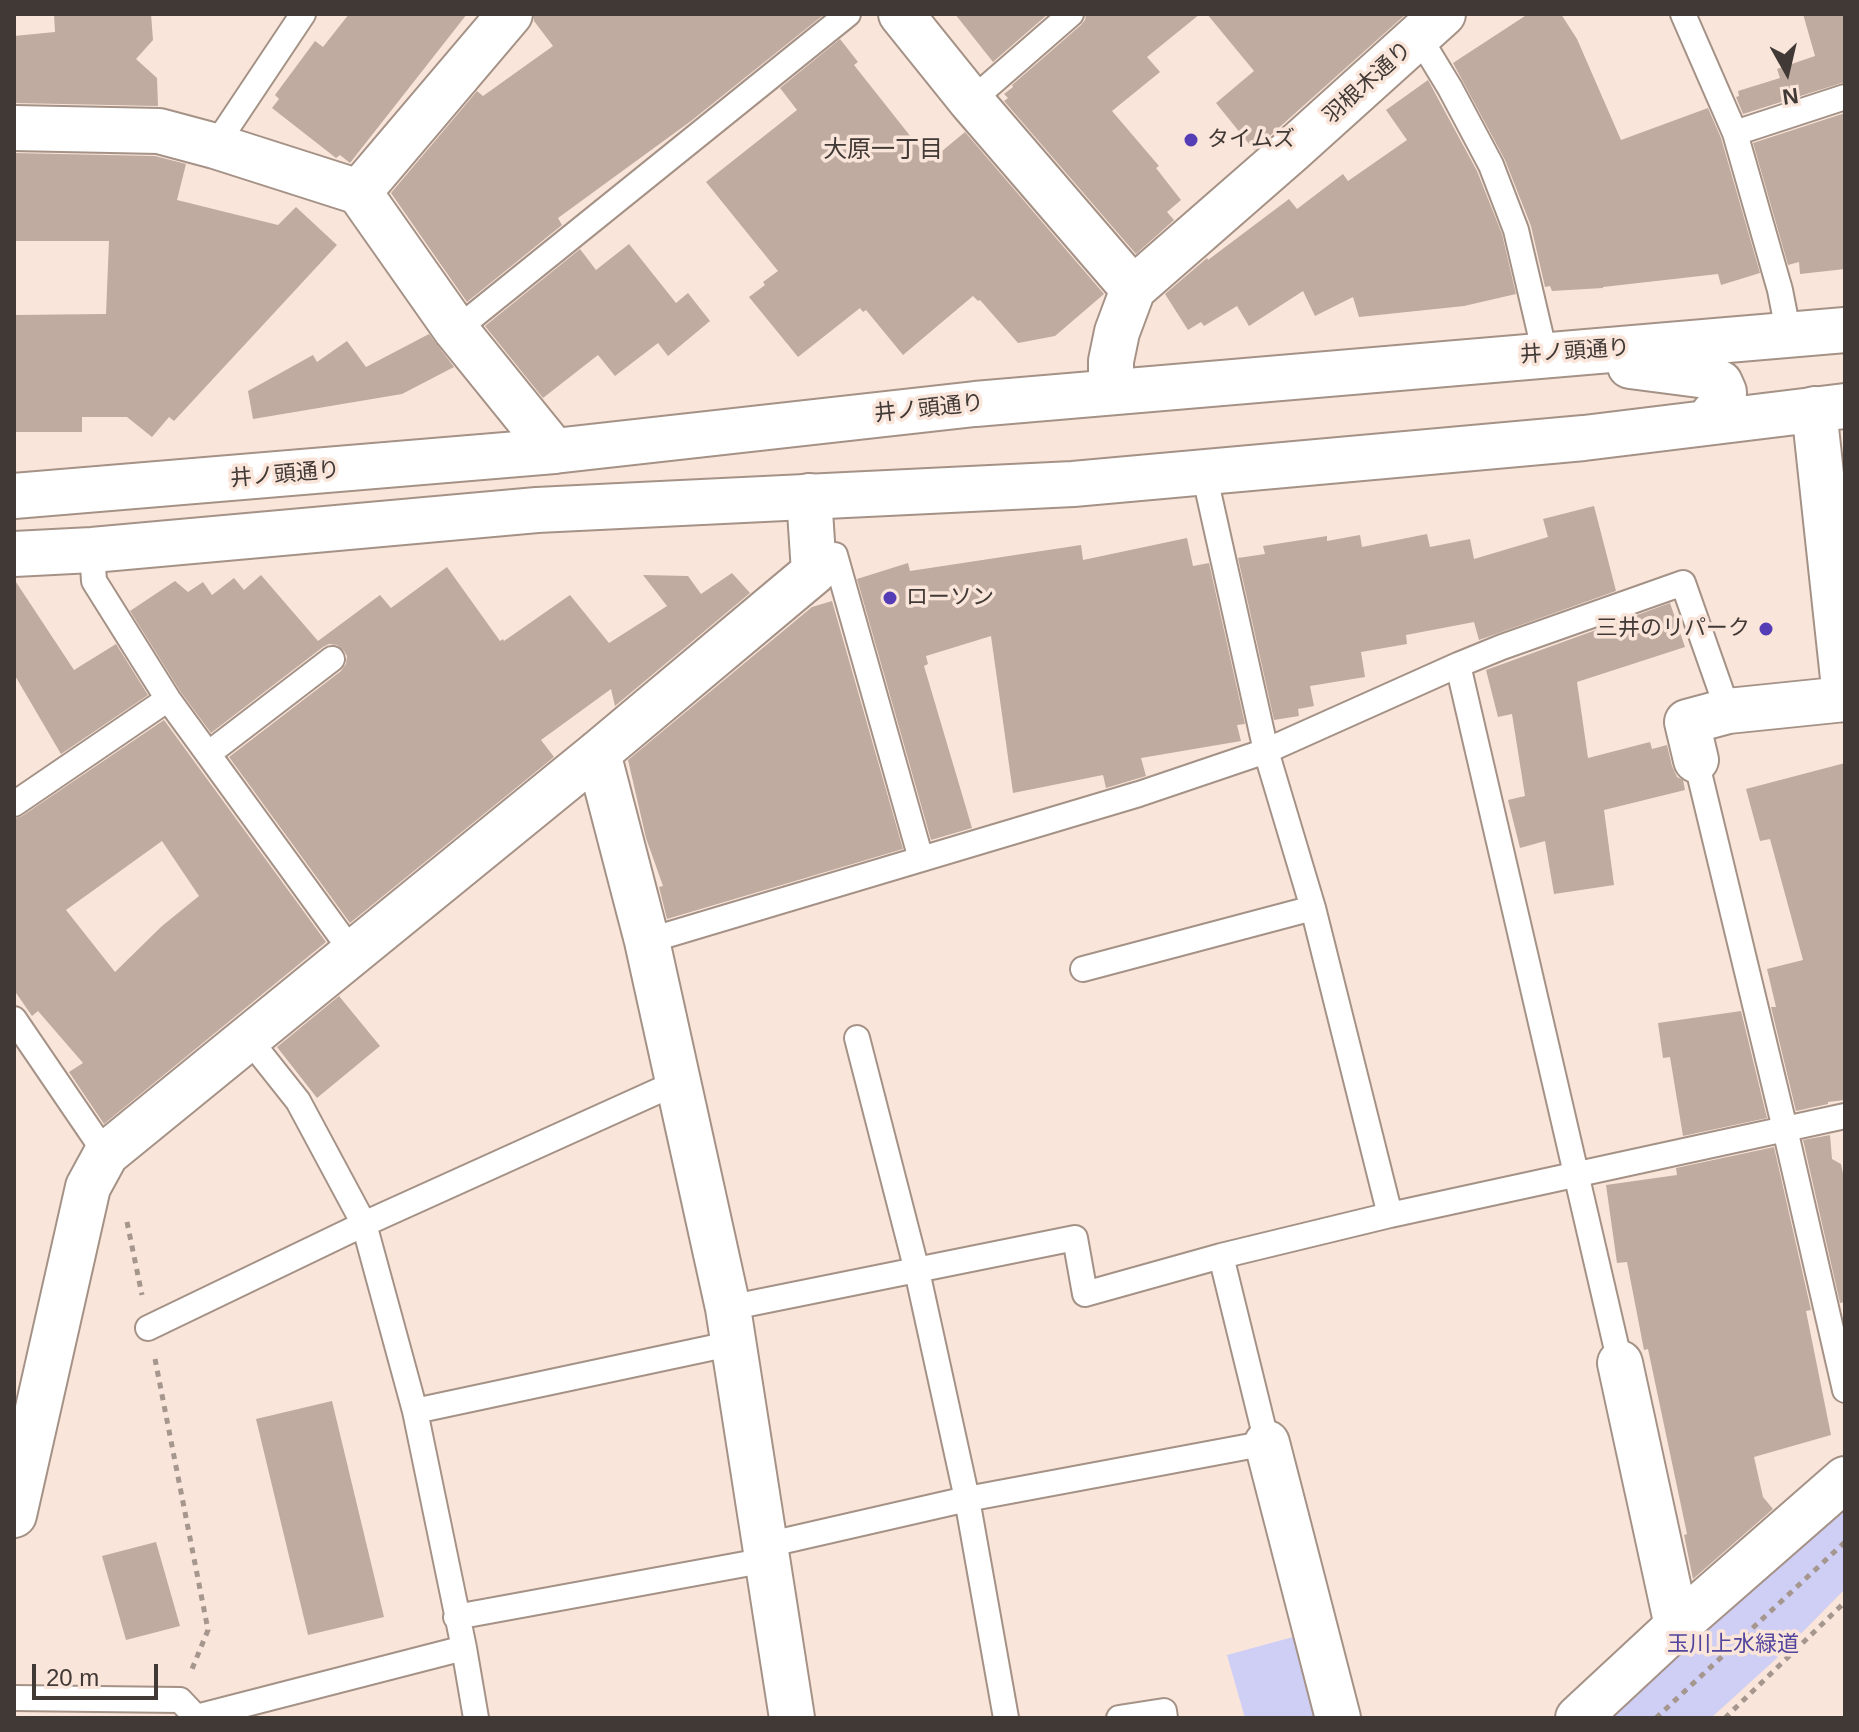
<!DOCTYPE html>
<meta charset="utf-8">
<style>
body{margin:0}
#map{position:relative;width:1859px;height:1732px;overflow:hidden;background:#fae5da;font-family:Helvetica,sans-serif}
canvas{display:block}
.frame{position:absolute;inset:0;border:16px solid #413935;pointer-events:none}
.north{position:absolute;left:1747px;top:32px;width:80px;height:80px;-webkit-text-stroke:6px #fae5da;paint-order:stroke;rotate:172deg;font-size:22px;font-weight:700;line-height:32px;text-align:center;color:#413935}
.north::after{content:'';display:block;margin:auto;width:28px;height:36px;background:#413935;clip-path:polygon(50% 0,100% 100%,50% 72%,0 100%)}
.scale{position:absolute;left:32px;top:1664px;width:126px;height:36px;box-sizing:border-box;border:4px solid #413935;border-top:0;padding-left:10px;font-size:24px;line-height:28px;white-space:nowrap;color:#413935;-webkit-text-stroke:6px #fae5da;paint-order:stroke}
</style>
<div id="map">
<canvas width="1859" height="1732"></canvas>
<div class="frame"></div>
<div class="north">N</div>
<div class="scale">20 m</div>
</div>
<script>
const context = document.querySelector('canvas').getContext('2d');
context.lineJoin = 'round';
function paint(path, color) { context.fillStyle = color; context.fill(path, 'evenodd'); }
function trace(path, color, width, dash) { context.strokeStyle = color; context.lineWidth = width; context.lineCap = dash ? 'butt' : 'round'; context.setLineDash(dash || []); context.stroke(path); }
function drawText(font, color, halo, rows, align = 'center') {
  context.font = font + ' Helvetica,"Noto Sans JP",sans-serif'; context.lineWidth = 7; context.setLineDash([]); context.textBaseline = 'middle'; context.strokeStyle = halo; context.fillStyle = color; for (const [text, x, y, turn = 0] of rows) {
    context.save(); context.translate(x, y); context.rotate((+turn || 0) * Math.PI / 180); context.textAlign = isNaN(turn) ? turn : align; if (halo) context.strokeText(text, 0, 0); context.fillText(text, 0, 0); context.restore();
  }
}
const green = new Path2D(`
 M 1845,1497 L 1845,1589 L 1777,1658 L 1711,1718 L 1597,1718 Z
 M 1304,1634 L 1327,1718 L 1245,1718 L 1227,1655 Z`);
const building = new Path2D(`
 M 54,14 L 151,14 L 153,40 L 136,59 L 157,78 L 158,106 L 14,103 L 14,36 L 55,32 Z
 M 349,14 L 467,14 L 350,163 L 340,155 L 336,158 L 272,108 L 279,99 L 275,95 L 315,41 L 323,47 Z
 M 534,14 L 820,14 L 822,16 L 691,121 L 558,218 L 562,225 L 467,302 L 391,193 L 477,91 L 483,96 L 553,46 L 534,21 Z
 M 955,14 L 1048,14 L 993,62 Z
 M 1086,14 L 1200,14 L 1147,57 L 1160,72 L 1112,111 L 1159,166 L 1156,168 L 1181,200 L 1167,212 L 1174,220 L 1136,254 L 1004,101 L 1008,98 L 1004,94 L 1013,87 L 1012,85 L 1081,25 L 1085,20 Z
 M 1207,14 L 1406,14 L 1254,150 L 1216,103 L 1254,71 Z
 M 1528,14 L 1561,14 L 1577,39 L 1621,140 L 1708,108 L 1721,138 L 1760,273 L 1721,285 L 1718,274 L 1603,287 L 1603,288 L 1552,291 L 1550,286 L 1545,287 L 1531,226 L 1505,160 L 1453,63 Z
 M 1803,14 L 1845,14 L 1845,82 L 1743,114 L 1736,97 L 1739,96 L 1738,91 L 1780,78 L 1777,69 L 1815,56 Z
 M 840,39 L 858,62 L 854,65 L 930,161 L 965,132 L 1104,294 L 1055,336 L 1018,343 L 980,300 L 978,301 L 973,296 L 903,355 L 866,310 L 863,312 L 860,308 L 798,357 L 749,297 L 765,285 L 763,282 L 778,271 L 706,182 L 797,110 L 780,88 Z
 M 1428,80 L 1477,171 L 1502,234 L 1516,294 L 1464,306 L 1359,317 L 1353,297 L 1315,316 L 1303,291 L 1249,326 L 1237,306 L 1204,326 L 1201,322 L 1188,330 L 1165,294 L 1207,258 L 1208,260 L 1289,199 L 1297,209 L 1343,174 L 1348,181 L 1407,140 L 1386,110 Z
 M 1845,113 L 1845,269 L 1800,274 L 1799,262 L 1788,265 L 1753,143 Z
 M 14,153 L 155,156 L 186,164 L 177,200 L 278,225 L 296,207 L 337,245 L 174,421 L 169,417 L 152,437 L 127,417 L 82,417 L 82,432 L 14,432 L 14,315 L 106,314 L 109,241 L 14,241 Z
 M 629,244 L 676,303 L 688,293 L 710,321 L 668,356 L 658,343 L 615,376 L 598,355 L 543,398 L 485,326 L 580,249 L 596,270 Z
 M 429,334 L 454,367 L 402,394 L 253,419 L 248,391 L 313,355 L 317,362 L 347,341 L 366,367 Z
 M 1594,506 L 1616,591 L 1479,640 L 1474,622 L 1406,635 L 1407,644 L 1361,652 L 1365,677 L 1310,686 L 1314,706 L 1298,709 L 1299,716 L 1274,720 L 1238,558 L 1265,554 L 1263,546 L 1327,536 L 1327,541 L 1360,535 L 1362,547 L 1427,534 L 1430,547 L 1470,539 L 1474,559 L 1548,537 L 1543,519 Z
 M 1187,538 L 1193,566 L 1209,563 L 1245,724 L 1237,725 L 1241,741 L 1141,758 L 1146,776 L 1106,788 L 1103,775 L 1013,793 L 991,636 L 926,656 L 928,664 L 924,666 L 972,828 L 931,840 L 857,579 L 908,563 L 910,571 L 1081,545 L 1083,560 Z
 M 447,567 L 500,641 L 503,639 L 504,641 L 570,595 L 609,643 L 667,606 L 643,575 L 688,576 L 701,594 L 732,573 L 750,593 L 615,706 L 611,689 L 541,740 L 554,757 L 350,923 L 229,757 L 341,671 L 346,664 L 347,656 L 344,651 L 337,645 L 329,644 L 323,647 L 211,733 L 180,691 L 130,611 L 175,581 L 188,592 L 203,582 L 212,595 L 234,578 L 244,590 L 261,575 L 318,641 L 380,595 L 391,608 Z
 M 14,579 L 74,670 L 116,644 L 148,695 L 61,754 L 14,674 Z
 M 832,601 L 903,849 L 667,919 L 659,887 L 663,886 L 646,838 L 628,760 L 812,607 Z
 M 1670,603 L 1685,647 L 1577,682 L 1588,758 L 1650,742 L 1652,749 L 1667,745 L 1672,766 L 1677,777 L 1683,780 L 1685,790 L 1604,810 L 1614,885 L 1554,894 L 1545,841 L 1520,848 L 1508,800 L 1525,796 L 1512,714 L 1498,717 L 1486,670 Z
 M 164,720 L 326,942 L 104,1124 L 69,1072 L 83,1063 L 38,1011 L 32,1016 L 14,990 L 14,819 L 22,816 ZM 162,841 L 199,896 L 162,926 L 115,972 L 66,910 Z
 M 1845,763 L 1845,1100 L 1828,1102 L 1828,1104 L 1796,1111 L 1771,1007 L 1776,1007 L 1767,969 L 1803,960 L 1770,839 L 1760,841 L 1746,789 Z
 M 339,996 L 380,1046 L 317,1098 L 277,1047 Z
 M 1741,1011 L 1767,1118 L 1683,1136 L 1670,1057 L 1663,1058 L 1658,1023 Z
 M 1830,1135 L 1832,1159 L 1841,1164 L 1845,1183 L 1845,1302 L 1840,1303 L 1803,1140 Z
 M 1774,1147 L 1811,1310 L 1806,1311 L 1831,1435 L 1754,1457 L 1763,1497 L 1773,1509 L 1693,1579 L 1684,1535 L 1687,1534 L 1648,1349 L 1644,1350 L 1627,1262 L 1617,1263 L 1606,1185 L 1677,1175 L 1676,1168 Z
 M 332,1401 L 384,1617 L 308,1635 L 256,1419 Z
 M 156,1542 L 180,1626 L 126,1640 L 102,1556 Z`);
const path = new Path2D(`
 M 127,1222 L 142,1295
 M 155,1359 L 208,1630 L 192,1669
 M 1656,1718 L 1845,1542
 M 1725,1718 L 1845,1602`);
const service = new Path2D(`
 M 1683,14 L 1735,133 L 1780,290 L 1789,336
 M 1419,37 L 1450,88 L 1491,165 L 1516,230 L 1545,354
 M 971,101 L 1071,14
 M 1735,133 L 1845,97
 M 215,146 L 303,14
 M 456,330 L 848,14
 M 1204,473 L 1266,751 L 1313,908 L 1390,1215
 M 92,550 L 94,581 L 168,699 L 353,953
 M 835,555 L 921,859
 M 1458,665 L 1620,1363
 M 208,754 L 332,659
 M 1696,760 L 1785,1129 L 1845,1390
 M 14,804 L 168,699
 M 647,941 L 1139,794 L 1266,751 L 1458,665 L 1502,647 L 1683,583 L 1728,711
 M 1083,969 L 1313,908
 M 14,1019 L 106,1154
 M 248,1038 L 298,1101 L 364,1224 L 415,1411 L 464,1648 L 476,1718
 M 857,1038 L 917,1271 L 967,1499 L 1006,1718
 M 728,1308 L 1075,1238 L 1085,1294 L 1221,1256 L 1390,1215 L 1845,1116
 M 148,1328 L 364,1224 L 678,1082
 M 415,1411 L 734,1343
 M 766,1545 L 967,1499 L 1267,1443 L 1221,1256
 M 456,1617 L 767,1560
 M 14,1698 L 180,1700 L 196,1717 L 464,1648
 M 1119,1718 L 1164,1711 L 1165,1718`);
const minor = new Path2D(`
 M 901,14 L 971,101 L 1133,289
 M 14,128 L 159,131 L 215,146 L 359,192 L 456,330 L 554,451
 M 359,192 L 510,14
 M 1111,392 L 1111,361 L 1117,332 L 1133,289 L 1291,151 L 1443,14
 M 1814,409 L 1845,697
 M 598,753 L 647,941 L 728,1308 L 792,1718
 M 1696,760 L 1687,722 L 1728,711 L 1845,699
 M 1620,1363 L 1677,1626
 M 1267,1443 L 1338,1718
 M 14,1515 L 88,1187 L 106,1154 L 598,753 L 814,572 L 809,496
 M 1578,1718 L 1677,1626 L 1845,1479`);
const secondary = new Path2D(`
 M 1630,366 L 1707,376 L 1720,383 L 1724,392 L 1723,402 L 1707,422
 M 14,496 L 554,451 L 975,404 L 1845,330
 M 14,554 L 92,550 L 537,510 L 1073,484 L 1584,438 L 1845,406`);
const markers = [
 [1191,140,8,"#553db5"],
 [890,598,8,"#553db5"],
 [1766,629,8,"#553db5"]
];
const streetNames = [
 ["羽根木通り",1368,83,-42],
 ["井ノ頭通り",1575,352,-4],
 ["井ノ頭通り",929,409,-6],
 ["井ノ頭通り",285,475,-5]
];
const poiNames = [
 ["タイムズ",1207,140],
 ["ローソン",906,598],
 ["三井のリパーク",1750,629,"right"]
];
const parkNames = [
 ["玉川上水緑道",1733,1645]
];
const neighbourhoodNames = [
 ["大原一丁目",883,150]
];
paint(green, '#cfcef5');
paint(building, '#bfaba0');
trace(service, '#a59287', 28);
trace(minor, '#a59287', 48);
trace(secondary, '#a59287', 48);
trace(path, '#a5968e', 5, [6, 6]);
trace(service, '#fff', 24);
trace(minor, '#fff', 44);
trace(secondary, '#fff', 44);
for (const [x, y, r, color] of markers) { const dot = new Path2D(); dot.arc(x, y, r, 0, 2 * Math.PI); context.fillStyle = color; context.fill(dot); trace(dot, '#fae5da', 3); }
drawText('22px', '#413935', '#fae5da', streetNames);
drawText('22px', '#413935', '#fae5da', poiNames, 'left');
drawText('22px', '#52459d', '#fae5da', parkNames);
drawText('24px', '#413935', '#fae5da', neighbourhoodNames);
</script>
